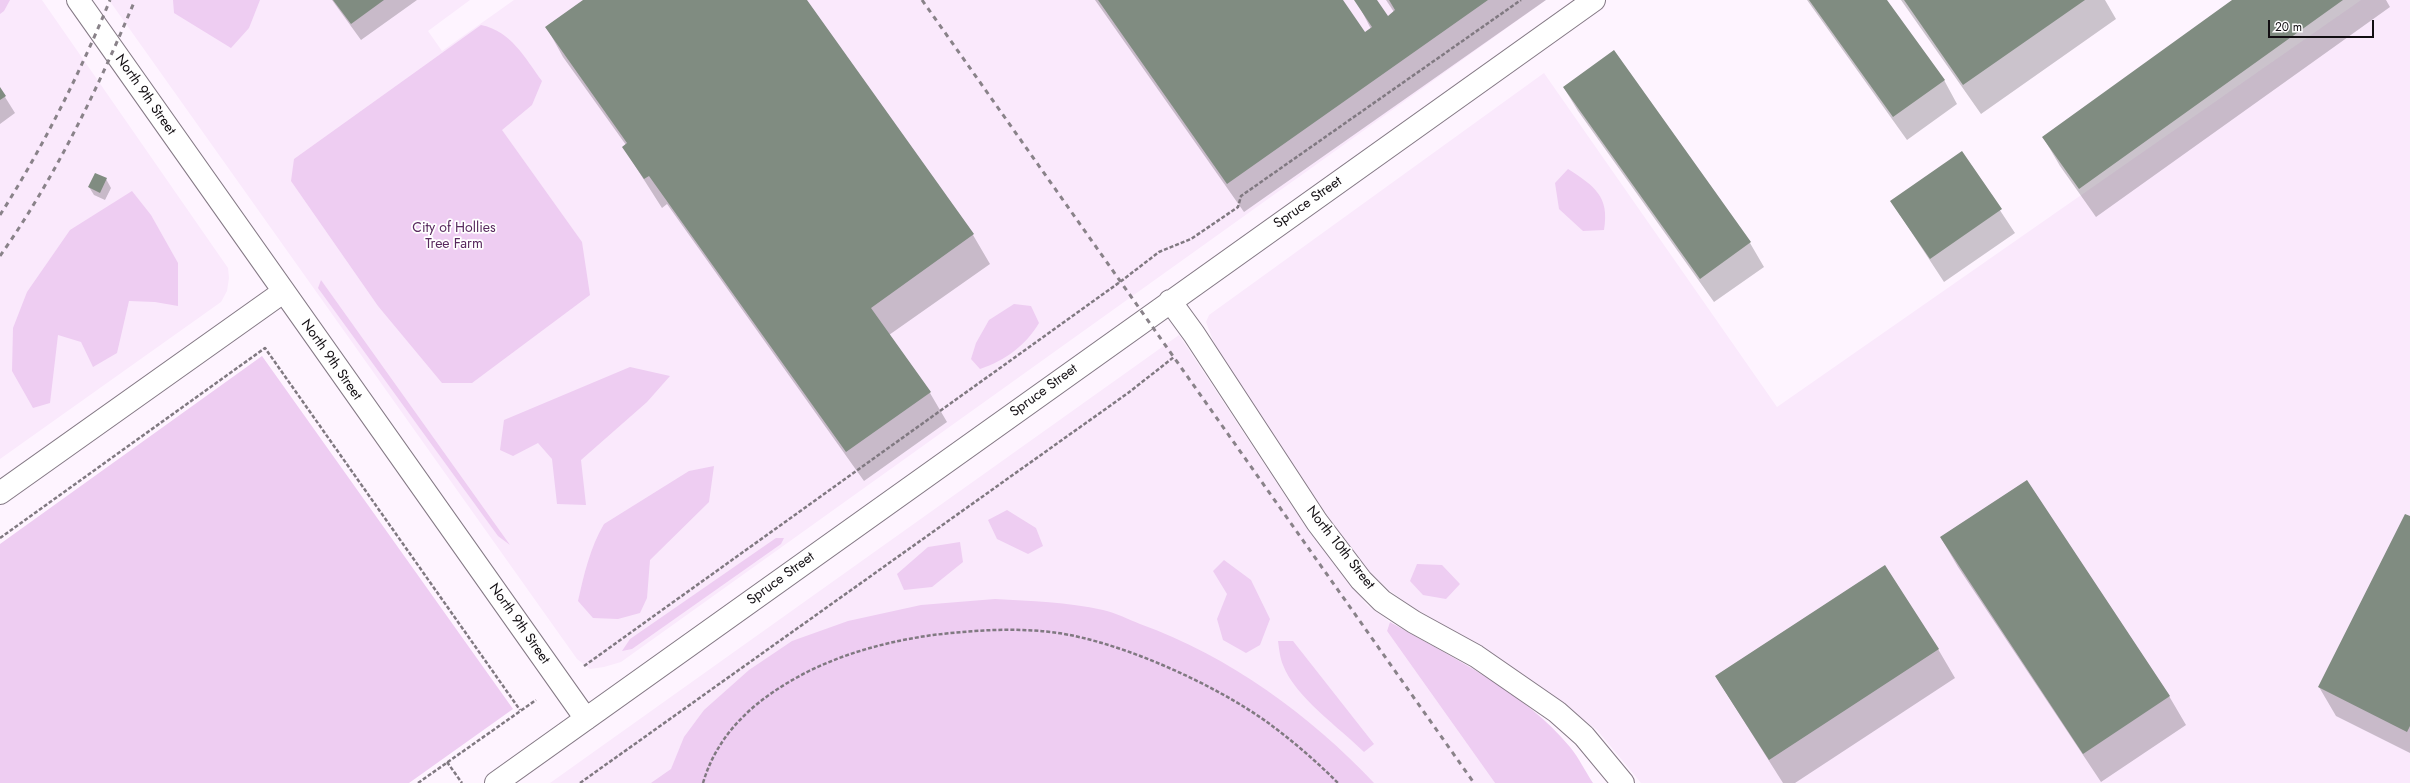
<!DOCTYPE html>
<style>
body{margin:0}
#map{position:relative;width:2410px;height:783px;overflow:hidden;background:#fef4ff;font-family:Jost,sans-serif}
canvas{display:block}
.scale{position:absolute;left:2268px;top:20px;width:106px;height:18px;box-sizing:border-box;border:2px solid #120e12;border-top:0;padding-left:5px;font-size:12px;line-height:14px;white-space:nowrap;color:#120e12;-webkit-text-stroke:3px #fff;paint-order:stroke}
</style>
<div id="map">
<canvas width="2410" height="783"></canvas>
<div class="scale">20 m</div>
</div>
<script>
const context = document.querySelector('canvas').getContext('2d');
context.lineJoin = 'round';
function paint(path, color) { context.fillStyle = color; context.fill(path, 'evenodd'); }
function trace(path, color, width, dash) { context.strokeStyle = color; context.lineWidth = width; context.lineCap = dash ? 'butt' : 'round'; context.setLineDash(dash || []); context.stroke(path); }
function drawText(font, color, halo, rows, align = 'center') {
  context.font = font + ' Jost,sans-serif'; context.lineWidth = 3.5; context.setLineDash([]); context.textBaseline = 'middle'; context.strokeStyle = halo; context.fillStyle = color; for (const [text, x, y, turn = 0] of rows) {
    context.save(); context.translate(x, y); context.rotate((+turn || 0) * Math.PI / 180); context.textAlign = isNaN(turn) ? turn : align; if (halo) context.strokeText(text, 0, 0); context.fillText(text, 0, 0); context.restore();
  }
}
const built = new Path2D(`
 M 0,0 L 42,0 L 228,268 L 229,278 L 227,291 L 221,302 L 0,459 Z
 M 109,0 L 470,0 L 428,31 L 442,51 L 514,0 L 1546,0 L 621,662 L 604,667 L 590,669 L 577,659 Z
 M 2361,0 L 2410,0 L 2410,783 L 1641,783 L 1597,730 L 1573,711 L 1489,652 L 1409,605 L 1389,590 L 1367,570 L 1325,512 L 1217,351 L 1206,322 L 1209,315 L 1544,73 L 1777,407 Z
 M 1179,335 L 1302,521 L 1367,605 L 1390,622 L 1387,631 L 1495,783 L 550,783 Z`);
const green = new Path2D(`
 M 0,0 L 10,0 L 4,11 L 0,14 Z
 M 173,0 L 260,0 L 249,28 L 231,48 L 174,13 Z
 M 481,25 C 511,31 525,58 542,81 L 532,105 L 502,130 L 582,242 L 590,295 L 472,383 L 442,383 L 378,306 L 291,181 L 294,159 Z
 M 1568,169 C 1594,186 1610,196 1604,230 L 1583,231 L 1559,209 L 1555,183 Z
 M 132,191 L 151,215 L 178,263 L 178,306 L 155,302 L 129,301 L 117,353 L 93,367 L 81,342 L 58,335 L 50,403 L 33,408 L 12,371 L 13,328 L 27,292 L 70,230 Z
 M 321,280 L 510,545 L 498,536 L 318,288 Z
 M 1014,304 L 1031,306 L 1039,323 C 1025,346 1006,360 980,369 L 971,359 L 976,343 L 989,320 Z
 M 262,356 L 513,709 L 409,783 L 0,783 L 0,544 Z
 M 630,367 L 670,376 L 647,402 L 581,460 L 586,505 L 557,504 L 552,459 L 538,443 L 513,456 L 500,450 L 504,420 Z
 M 714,466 L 709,502 L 650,560 L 647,598 L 640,613 L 618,619 L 593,618 L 578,601 C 584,574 590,548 604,524 L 689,471 Z
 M 1007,510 L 1036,528 L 1043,546 L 1028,554 L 997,539 L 988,520 Z
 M 776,538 L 784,538 L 781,544 L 632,649 L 622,651 L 630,639 Z
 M 960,542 L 963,562 L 932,587 L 904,590 L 897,574 L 928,547 Z
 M 1224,560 L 1251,580 L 1270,619 L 1260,645 L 1246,653 L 1223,640 L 1217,619 L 1227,594 L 1213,571 Z
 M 1417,564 L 1442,565 L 1460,584 L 1446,599 L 1423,595 L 1410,581 Z
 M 995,599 C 1031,601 1067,602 1103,610 C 1116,613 1128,619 1140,624 C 1229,656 1310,715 1374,783 L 651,783 L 671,769 L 684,737 L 704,710 L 749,670 L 792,641 L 848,621 L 921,605 Z
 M 1390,622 C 1451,657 1525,692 1570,747 C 1579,758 1585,771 1593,783 L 1495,783 L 1387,631 Z
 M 1278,641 L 1293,641 L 1374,744 L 1364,752 C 1340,728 1295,697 1283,665 C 1280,658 1279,648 1278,641 Z`);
const shadow = new Path2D(`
 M 332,0 L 417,0 L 361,40 Z
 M 585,0 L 806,0 L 973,235 L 990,264 L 889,335 L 930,393 L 947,422 L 864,481 L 667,204 L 662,208 L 623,147 L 626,145 L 563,57 L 547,28 Z
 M 1095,0 L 1342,0 L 1365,33 L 1371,29 L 1356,0 L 1376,0 L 1388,17 L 1394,12 L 1386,0 L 1546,0 L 1244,212 Z
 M 1807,0 L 1886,0 L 1944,80 L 1957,104 L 1907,140 Z
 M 1901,0 L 2105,0 L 2116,19 L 1981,114 Z
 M 2234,0 L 2386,0 L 2390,7 L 2096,217 L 2060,166 L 2043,137 Z
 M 1614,52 L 1750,243 L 1764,267 L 1714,302 L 1578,111 L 1564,88 Z
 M 0,89 L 15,113 L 0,124 Z
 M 1962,153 L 2015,233 L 1944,282 L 1891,201 Z
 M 106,179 L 111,188 L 105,200 L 94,195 L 89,187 Z
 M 2410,517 L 2410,753 L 2336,716 L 2319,687 Z
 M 1941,538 L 2169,696 L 2186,725 L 2101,782 L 1958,567 Z
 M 1938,649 L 1955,678 L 1795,783 L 1783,783 L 1716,677 Z`);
const building = new Path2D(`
 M 333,0 L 384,0 L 351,24 Z
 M 583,0 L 807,0 L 974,234 L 871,308 L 931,392 L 846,452 L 649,176 L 644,179 L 622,147 L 627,143 L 545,27 Z
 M 1098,0 L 1343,0 L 1365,32 L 1372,27 L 1354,0 L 1377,0 L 1388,16 L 1395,10 L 1389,0 L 1488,0 L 1227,184 Z
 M 1809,0 L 1887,0 L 1945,80 L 1893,117 Z
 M 1904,0 L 2085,0 L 1963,85 Z
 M 2232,0 L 2343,0 L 2079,189 L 2042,137 Z
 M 1614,50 L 1751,242 L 1700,279 L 1563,87 Z
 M 0,87 L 6,96 L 0,100 Z
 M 1962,151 L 2002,209 L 1930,259 L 1890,201 Z
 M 95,173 L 107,178 L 100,193 L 88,187 Z
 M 2027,480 L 2170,696 L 2083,754 L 1940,537 Z
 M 2405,514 L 2410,516 L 2410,726 L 2407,732 L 2318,687 Z
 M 1885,565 L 1939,649 L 1769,760 L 1715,676 Z`);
const path = new Path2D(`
 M 0,538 L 265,348 L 520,710
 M 584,666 L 1120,282 L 1159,252 L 1191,239 L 1238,207 L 1241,196 L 1521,0
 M 447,762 L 462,783
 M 418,783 L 536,700
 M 580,783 L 1128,393 L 1174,357
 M 703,783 C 719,729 760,696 809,671 C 848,652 890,641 933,635 C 968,631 1004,628 1040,631 C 1108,635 1216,684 1271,725 C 1294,742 1317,762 1338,783`);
const minor = new Path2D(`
 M 78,0 L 586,719
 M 1170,301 L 1194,334 L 1317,522 L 1361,580 L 1382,601 L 1414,622 L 1476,656 L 1557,712 L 1584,736 L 1623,783
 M 0,493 L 283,292
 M 496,783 L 1594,0`);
const rail = new Path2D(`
 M 922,0 L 1474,783
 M 0,215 C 42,149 80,73 110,0
 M 0,256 C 55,178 98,88 135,0`);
const streetNames = [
 ["North 9th Street",145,95,55],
 ["Spruce Street",1308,203,-35],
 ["North 9th Street",331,360,55],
 ["Spruce Street",1044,391,-36],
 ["North 10th Street",1340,548,52],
 ["Spruce Street",781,579,-36],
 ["North 9th Street",519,624,55]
];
const parkNames = [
 ["City of Hollies",454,229],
 ["Tree Farm",454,245]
];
paint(built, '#fae9fc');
paint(green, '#eecdf2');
paint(shadow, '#0003');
paint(building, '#808c81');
trace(minor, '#847985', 24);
trace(path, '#807981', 2.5, [4, 2]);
trace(minor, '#fff', 22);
trace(rail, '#898289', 3, [5, 5]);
drawText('14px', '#120e12', '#fff', streetNames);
drawText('14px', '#57285d', '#fff', parkNames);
</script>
